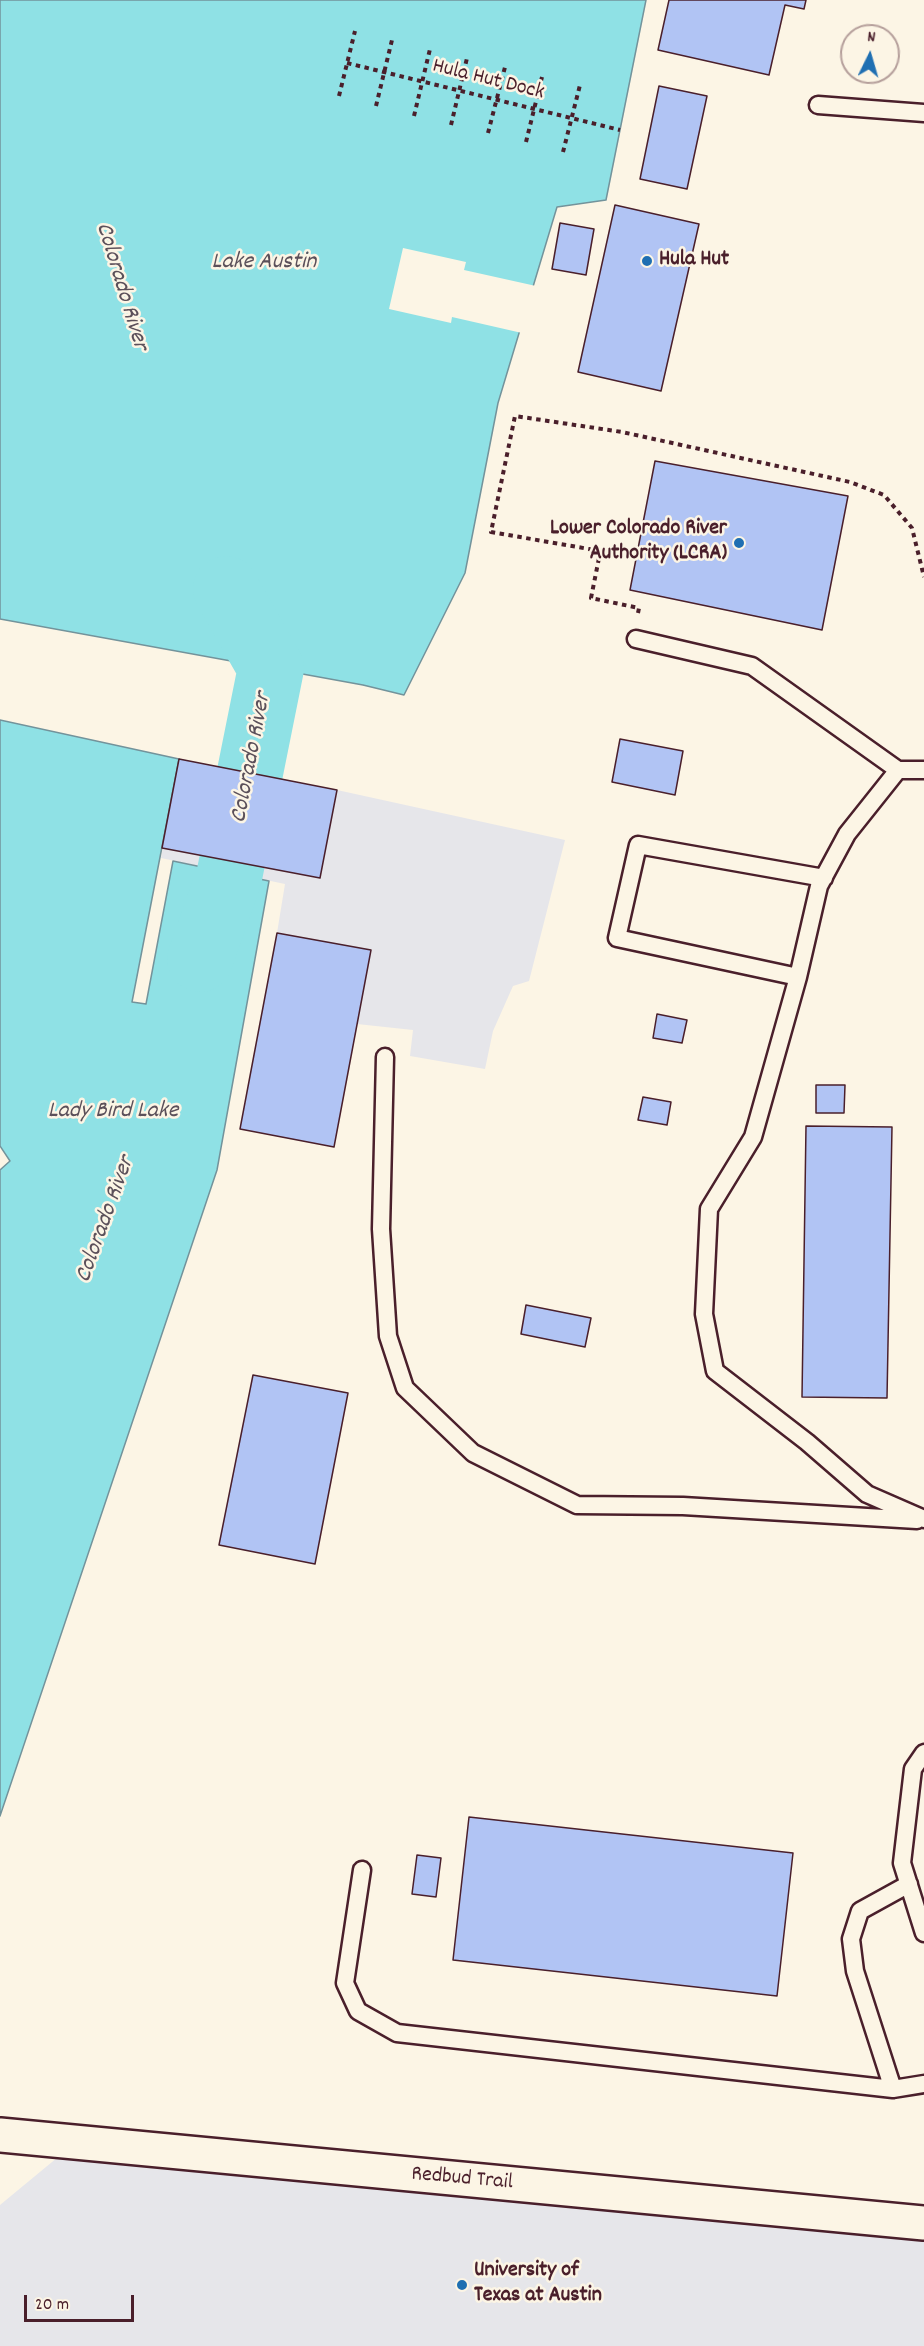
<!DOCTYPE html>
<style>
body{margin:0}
#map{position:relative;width:924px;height:2346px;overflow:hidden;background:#fcf5e5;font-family:Dekko,sans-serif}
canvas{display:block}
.north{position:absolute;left:840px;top:24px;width:60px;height:60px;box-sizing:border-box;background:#fcf5e5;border:2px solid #b59f9b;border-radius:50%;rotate:5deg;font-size:16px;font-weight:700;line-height:24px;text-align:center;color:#4a1f2b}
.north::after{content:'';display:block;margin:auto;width:21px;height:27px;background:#1f6fb2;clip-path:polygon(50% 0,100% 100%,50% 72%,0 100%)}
.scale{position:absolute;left:24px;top:2295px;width:110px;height:27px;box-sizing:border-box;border:3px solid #4a1f2b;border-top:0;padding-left:8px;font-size:18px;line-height:21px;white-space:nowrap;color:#4a1f2b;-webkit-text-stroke:4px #fcf5e5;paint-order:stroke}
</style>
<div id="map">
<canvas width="924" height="2346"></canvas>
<div class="north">N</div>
<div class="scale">20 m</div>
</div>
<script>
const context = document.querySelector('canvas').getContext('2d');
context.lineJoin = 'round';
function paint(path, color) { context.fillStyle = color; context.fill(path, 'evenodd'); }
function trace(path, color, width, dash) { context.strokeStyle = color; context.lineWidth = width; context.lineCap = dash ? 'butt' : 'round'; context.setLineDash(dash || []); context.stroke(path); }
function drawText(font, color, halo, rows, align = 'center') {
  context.font = font + ' Dekko,sans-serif'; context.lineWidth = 5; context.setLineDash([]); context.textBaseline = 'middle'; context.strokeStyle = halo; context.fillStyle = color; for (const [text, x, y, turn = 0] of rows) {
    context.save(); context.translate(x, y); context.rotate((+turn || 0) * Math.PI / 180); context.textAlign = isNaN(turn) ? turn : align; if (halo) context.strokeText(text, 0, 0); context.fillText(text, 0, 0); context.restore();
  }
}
const built = new Path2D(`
 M 179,759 L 337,790 L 565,840 L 529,981 L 513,986 L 493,1031 L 485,1069 L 410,1056 L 413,1030 L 357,1024 L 370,950 L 277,933 L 285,884 L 161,858 Z
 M 75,2143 L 924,2223 L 924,2346 L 0,2346 L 0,2205 Z`);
const water = new Path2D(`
 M 0,0 L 646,0 L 606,200 L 557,207 L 498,403 L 465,573 L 404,695 L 363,685 L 0,619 Z
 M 0,720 L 179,759 L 132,1002 L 146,1004 L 173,861 L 269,881 L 217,1170 L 0,1816 L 0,1170 L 10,1161 L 0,1146 Z`);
const pier = new Path2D(`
 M 403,248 L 466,262 L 464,270 L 536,286 L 522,333 L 452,317 L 451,323 L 389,309 Z`);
const river = new Path2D(`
 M 200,959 L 229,877 L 271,668 L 226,589`);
const building = new Path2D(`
 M 669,0 L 806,0 L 804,9 L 785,5 L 769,75 L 658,50 Z
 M 659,86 L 707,96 L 687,189 L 640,179 Z
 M 615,205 L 699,224 L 661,391 L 578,372 Z
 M 560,223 L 594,229 L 586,275 L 552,269 Z
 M 655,461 L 848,496 L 822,630 L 630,590 Z
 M 620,739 L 683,751 L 675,795 L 612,782 Z
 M 179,759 L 337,790 L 320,878 L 162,848 Z
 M 277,933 L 371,950 L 334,1147 L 240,1129 Z
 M 657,1014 L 687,1020 L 682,1043 L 653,1038 Z
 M 816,1085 L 845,1085 L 844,1113 L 816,1113 Z
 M 643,1097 L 671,1102 L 667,1125 L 638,1120 Z
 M 806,1126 L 892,1127 L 887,1398 L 802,1397 Z
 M 526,1305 L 591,1318 L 585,1347 L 521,1334 Z
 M 253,1375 L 348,1393 L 315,1564 L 219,1545 Z
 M 469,1817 L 793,1853 L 777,1996 L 453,1960 Z
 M 417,1855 L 441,1858 L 436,1897 L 412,1894 Z`);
const path = new Path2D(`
 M 347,63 L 620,130
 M 339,96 L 355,31
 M 376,106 L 392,40
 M 414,116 L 430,49
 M 451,125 L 467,58
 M 488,133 L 505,67
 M 526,142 L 542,77
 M 563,152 L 580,85
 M 638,613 L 639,608 L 591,598 L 600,553 L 589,549 L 491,532 L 515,416 L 622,432 L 850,482 L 884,495 L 912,528 L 924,577`);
const service = new Path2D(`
 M 818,105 L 924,113
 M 636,639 L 752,666 L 898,770 L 924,770
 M 898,770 L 847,834 L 819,886 L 798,977 L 753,1137 L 709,1209 L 704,1314 L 715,1371 L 807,1442 L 867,1494 L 924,1519
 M 798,977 L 617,938 L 638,845 L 824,878
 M 385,1057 L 381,1229 L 388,1336 L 405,1388 L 473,1453 L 577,1505 L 683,1506 L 917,1520
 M 924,1753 L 913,1769 L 902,1863 L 924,1933
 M 362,1870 L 345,1983 L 358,2011 L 397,2033 L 893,2089 L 924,2084
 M 893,2089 L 855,1971 L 851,1939 L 860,1911 L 909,1884`);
const tertiary = new Path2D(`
 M 0,2135 L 924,2223`);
const markers = [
 [647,261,6,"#1f6fb2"],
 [739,543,6,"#1f6fb2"],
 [462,2285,6,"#1f6fb2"]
];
const streetNames = [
 ["Hula Hut Dock",488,81,14],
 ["Redbud Trail",462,2180,5]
];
const poiNames = [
 ["Hula Hut",659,261],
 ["Lower Colorado River",727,530,"right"],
 ["Authority (LCRA)",727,555,"right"],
 ["University of",474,2272],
 ["Texas at Austin",474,2297]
];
const waterNames = [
 ["Lake Austin",264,264],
 ["Colorado River",120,287,73],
 ["Colorado River",253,758,-79],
 ["Lady Bird Lake",113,1113],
 ["Colorado River",107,1220,-70]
];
paint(built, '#e6e6ea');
paint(water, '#8fe1e5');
trace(water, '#73939b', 1.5);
paint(pier, '#fcf5e5');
trace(river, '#8fe1e5', 66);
paint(building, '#b1c4f4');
trace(building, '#4a1f2b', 1.5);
trace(service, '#4a1f2b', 21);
trace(tertiary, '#4a1f2b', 38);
trace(path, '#4a1f2b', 4, [4.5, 4.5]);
trace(service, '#fcf5e5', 16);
trace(tertiary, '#fcf5e5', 33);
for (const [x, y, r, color] of markers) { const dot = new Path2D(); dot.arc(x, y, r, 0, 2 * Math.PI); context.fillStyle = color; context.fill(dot); trace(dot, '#fcf5e5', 2); }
drawText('22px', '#4a1f2b', '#fcf5e5', streetNames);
drawText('bold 22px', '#4a1f2b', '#fcf5e5', poiNames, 'left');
drawText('italic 24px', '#5b505a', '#fcf5e5', waterNames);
</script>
